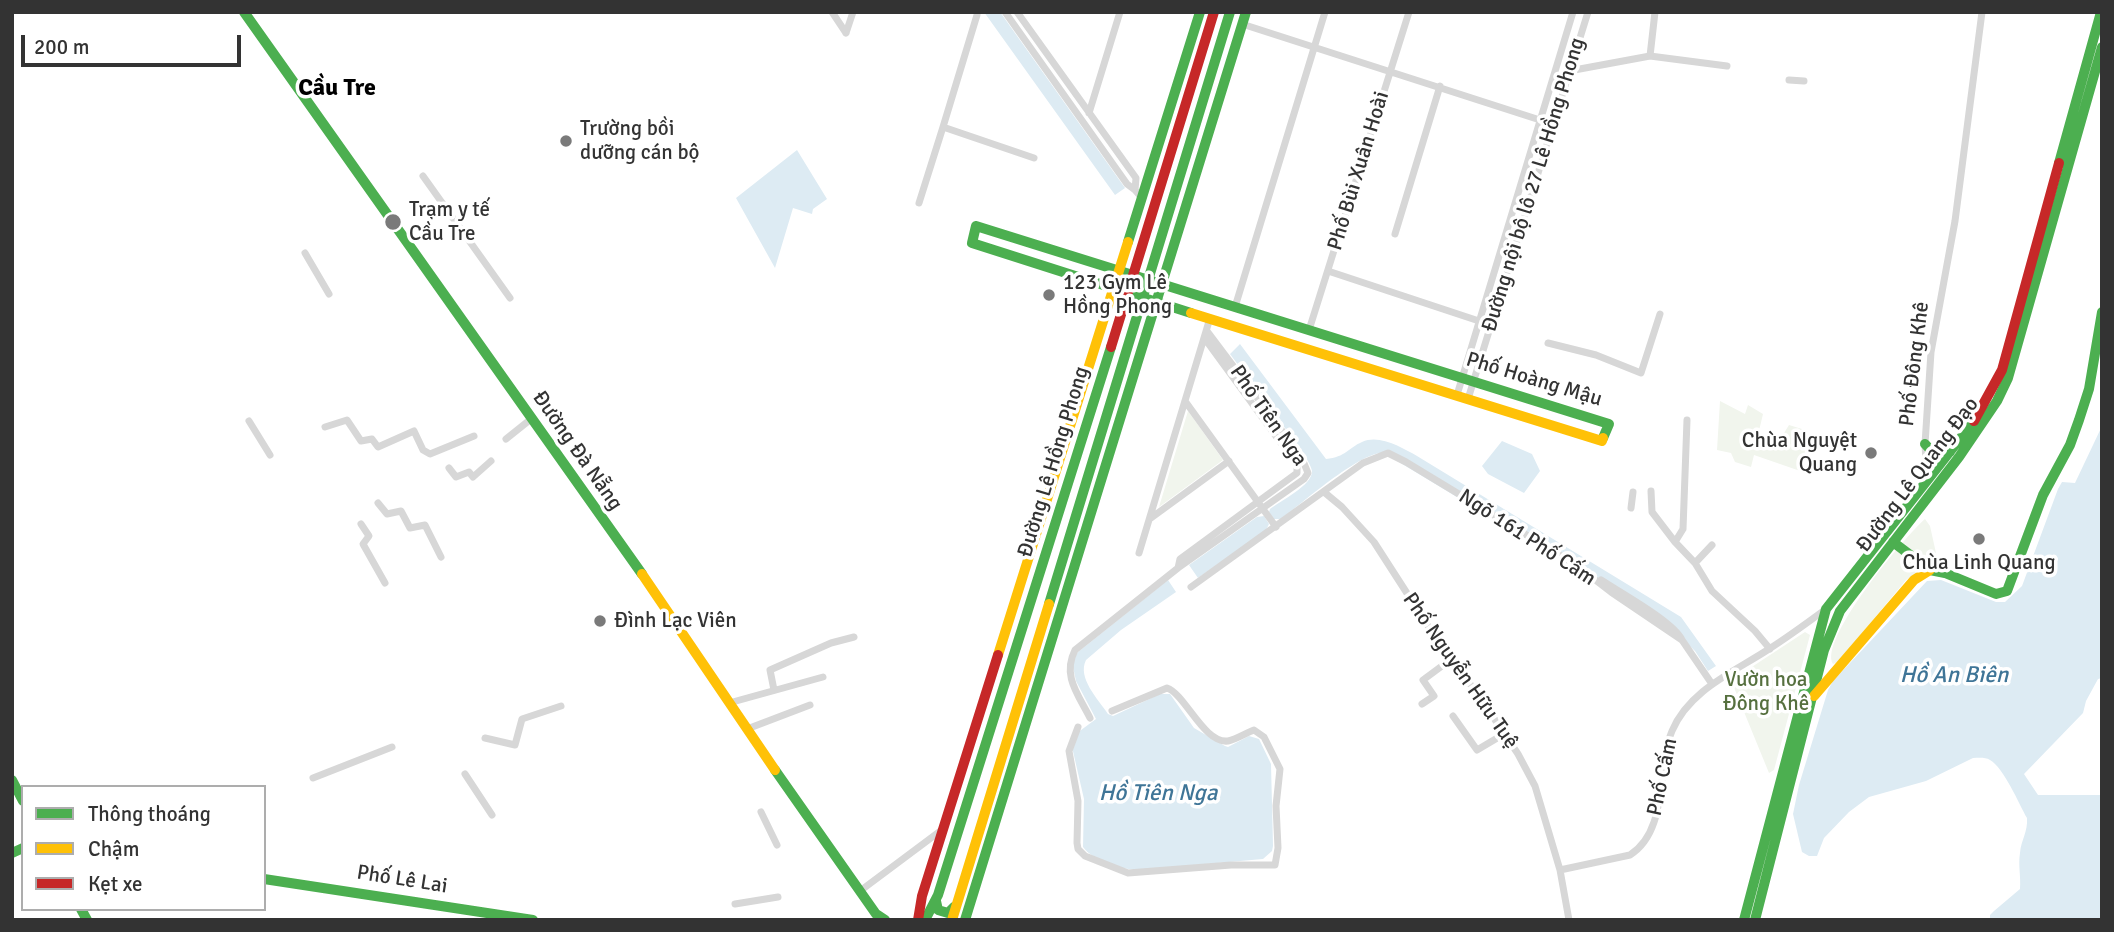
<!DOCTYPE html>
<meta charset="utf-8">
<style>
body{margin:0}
#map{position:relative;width:2114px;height:932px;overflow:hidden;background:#fff;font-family:Signika,sans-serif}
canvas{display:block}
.frame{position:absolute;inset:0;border:14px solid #333;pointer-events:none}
.legend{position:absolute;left:21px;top:785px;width:245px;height:126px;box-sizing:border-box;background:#fff;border:2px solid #adadad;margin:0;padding:9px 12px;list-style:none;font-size:21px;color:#333}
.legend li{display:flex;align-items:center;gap:14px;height:35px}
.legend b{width:35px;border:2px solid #adadad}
.scale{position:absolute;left:21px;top:35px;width:220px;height:32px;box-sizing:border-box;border:4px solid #333;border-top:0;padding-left:9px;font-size:21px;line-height:24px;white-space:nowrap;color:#333;-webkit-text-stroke:5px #fff;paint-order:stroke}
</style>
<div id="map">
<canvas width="2114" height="932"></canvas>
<div class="frame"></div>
<ul class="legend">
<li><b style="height:9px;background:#4caf50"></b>Thông thoáng</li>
<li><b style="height:9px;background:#ffc107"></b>Chậm</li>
<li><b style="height:9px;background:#c62828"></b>Kẹt xe</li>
</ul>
<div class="scale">200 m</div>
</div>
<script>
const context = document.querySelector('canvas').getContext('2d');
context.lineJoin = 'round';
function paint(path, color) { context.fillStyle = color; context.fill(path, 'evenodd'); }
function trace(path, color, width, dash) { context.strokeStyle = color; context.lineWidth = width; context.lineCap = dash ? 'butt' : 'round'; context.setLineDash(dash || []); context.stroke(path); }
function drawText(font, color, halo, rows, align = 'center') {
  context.font = font + ' Signika,sans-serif'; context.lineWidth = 7; context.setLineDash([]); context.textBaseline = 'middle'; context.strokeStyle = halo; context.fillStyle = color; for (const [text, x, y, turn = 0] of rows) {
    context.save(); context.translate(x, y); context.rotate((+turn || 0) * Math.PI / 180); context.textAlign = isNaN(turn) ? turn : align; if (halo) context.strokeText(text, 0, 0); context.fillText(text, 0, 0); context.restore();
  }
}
const green = new Path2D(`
 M 1720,401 L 1745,414 L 1748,405 L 1763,414 L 1758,435 L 1779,441 L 1789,425 L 1802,429 L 1800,445 L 1811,448 L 1806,473 L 1754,455 L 1751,467 L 1735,462 L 1731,453 L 1717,450 Z
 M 1188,411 L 1223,460 L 1159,507 Z
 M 1925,519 L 1930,526 L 1938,562 L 1927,565 L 1906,580 L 1838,662 L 1833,664 C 1818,640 1905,536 1925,519 Z
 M 1805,632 L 1810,635 L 1774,770 L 1769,773 L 1733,685 L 1735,678 Z`);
const water = new Path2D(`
 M 984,12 L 1000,12 L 1125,188 L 1115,195 Z
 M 797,150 L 827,199 L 813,209 L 812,214 L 793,208 L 775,268 L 736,198 Z
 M 1240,344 L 1326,459 C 1346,457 1348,448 1362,442 C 1380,434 1402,448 1417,456 L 1681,617 L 1716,666 L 1708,671 L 1695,651 L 1667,624 L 1384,453 C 1362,450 1301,504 1281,519 L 1274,519 L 1269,512 L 1270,509 C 1280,501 1313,485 1312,471 C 1311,466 1307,460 1305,455 L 1230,354 Z
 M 2102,426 L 2102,678 L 2098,679 L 2086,701 L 2083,713 L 2024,774 L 2038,795 L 2102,795 L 2102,920 L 1990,920 L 1990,915 L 1994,911 L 2020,889 C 2021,876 2018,865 2020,853 C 2021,840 2028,832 2027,818 C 2019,804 2004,768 1990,760 C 1985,757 1979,758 1973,758 L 1926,781 L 1869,797 L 1849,812 L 1824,838 L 1817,856 L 1809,856 L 1802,852 L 1793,814 L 1799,785 L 1828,690 L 1833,681 L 1927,581 L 1941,580 L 1996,602 L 2005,602 L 2022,586 L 2058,489 L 2062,482 L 2075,483 Z
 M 1502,441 L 1532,454 L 1540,471 L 1524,493 L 1488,474 L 1482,466 Z
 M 1264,516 L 1269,524 L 1266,530 L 1198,578 L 1189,565 L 1257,517 Z
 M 1168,580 L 1176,592 L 1121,630 L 1086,660 C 1077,678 1098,699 1108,714 L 1113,716 L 1160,694 L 1170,694 L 1194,728 L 1225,746 L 1228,747 L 1249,736 L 1259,739 L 1271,764 L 1273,846 L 1272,851 L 1263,859 L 1137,870 C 1121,869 1093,861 1083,847 L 1084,799 L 1072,747 L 1077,733 L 1096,719 L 1076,681 L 1072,662 L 1078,652 Z`);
const street = new Path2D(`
 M 832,12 L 846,33
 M 1005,12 L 1127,184 L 1135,190
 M 1017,12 L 1136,178 L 1135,190 L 1141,197
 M 977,15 L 943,127 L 1034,158
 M 1242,24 L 1540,120
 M 846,33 L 853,12
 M 1650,56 L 1655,12
 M 1569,71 L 1650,56 L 1727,66
 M 1789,80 L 1804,81
 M 1089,113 L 1120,12
 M 423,176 L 510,298
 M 919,203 L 943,127
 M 1395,234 L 1440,86
 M 305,253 L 329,294
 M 1328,271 L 1479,321
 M 1235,307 L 1325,12
 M 1309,330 L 1409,12
 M 1548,343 L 1596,355 L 1641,373 L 1660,314
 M 1457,395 L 1573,12
 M 1468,399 L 1588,12
 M 1185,401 L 1276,527
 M 249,421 L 270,455
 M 325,427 L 347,420 L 361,441 L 372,439 L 378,447 L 414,431 L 423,450 L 430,454 L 474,436
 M 506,439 L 531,419
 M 449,468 L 456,477 L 469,472 L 473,477 L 491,461
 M 1927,481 L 1925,444 L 1931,352 L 1955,221 L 1982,12
 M 1651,491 L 1652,512 L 1675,542 L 1695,563 L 1712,591 L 1755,631 L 1770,649
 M 1324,492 L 1342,507 L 1374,542 L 1450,660 L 1475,690 L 1518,754 L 1535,786 L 1560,870 L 1569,920
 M 378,503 L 387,514 L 401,511 L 410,528 L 425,525 L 441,557
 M 1631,508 L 1633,492
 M 1151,518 L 1229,461
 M 361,524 L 369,536 L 363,544 L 385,583
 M 1675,542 L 1683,529 L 1687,420
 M 1139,553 L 1210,318
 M 1695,563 L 1712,545
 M 1178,568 L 1304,479 L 1308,473 L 1301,456 L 1207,331
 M 1601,580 C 1619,592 1674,622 1682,640
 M 1191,587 L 1363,463 L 1388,453 L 1406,462 L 1576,565 L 1611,592 L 1682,640 L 1712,684
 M 774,690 L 770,670 L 831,643 L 854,637
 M 729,703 L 823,677
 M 1422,704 L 1434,696 L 1423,680 L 1450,660
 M 1453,716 L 1477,750 L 1504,734
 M 1090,718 C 1078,694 1062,676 1075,650 L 1178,568 L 1180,559 L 1297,473 L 1297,465 L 1205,339
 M 1078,727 L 1069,751 L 1078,801 L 1077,843 L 1078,849 L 1085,856 L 1128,873 L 1231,865 L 1275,865 L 1278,848 L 1276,806 L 1280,769 L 1264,737 L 1254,730 C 1246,733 1237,739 1228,741 C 1204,744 1185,694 1167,688 L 1112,711
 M 747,729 L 810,705
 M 485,738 L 515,745 L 522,719 L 561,706
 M 465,774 L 492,815
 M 313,778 L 392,747
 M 761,812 L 777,845
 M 1560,870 L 1630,855 C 1669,830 1656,769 1672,731 C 1689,690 1734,672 1769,649 C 1788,637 1807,623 1826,609
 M 860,891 L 943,829
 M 735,904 L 778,897`);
const fast = new Path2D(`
 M 244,12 L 642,574
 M 2059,163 L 2101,12
 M 976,226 L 1609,424 L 1603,438
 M 976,226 L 972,243 L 1191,313
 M 1128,242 L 1200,12
 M 1925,444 C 1934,454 1937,457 1950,452
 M 1893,542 L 1930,570 L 1945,573 L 1996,594 L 2007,591 L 2043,495 L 2070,445 L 2079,420 L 2089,389 L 2102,312
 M 1049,604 L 1230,12
 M 775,770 L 876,914 L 885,920
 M 12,780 L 23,801
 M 12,853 L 23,848
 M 264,879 L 533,920
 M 936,901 L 938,910 L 948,913 L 954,907
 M 81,909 L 87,920
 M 925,920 L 938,895 L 1111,347
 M 965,920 L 1246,12
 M 1744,920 L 1826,609 L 1974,421
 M 1755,920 L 1824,650 L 1840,611 L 1959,457 L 1997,401 L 2008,378 L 2102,47`);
const slow = new Path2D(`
 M 1191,313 L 1602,441 L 1603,438
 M 642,574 L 775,770
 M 998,655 L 1128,242
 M 1814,696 L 1914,580 L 1930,570
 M 952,920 L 1049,604`);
const jam = new Path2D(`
 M 1111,347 L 1214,12
 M 1974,421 L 2002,370 L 2059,163
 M 918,920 L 922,896 L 998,655`);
const markers = [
 [566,141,7,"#7a7a7a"],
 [393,222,9,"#7a7a7a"],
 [1049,295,7,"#7a7a7a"],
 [1871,453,7,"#7a7a7a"],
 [1979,539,7,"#7a7a7a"],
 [600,621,7,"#7a7a7a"]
];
const poiNames = [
 ["Trường bồi",580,129],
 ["dưỡng cán bộ",580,153],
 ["Trạm y tế",409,210],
 ["Cầu Tre",409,234],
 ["123 Gym Lê",1063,283],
 ["Hồng Phong",1063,307],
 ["Chùa Nguyệt",1857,441,"right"],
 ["Quang",1857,465,"right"],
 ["Chùa Linh Quang",1979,563,"center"],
 ["Đình Lạc Viên",614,621]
];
const streetNames = [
 ["Phố Bùi Xuân Hoài",1359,171,-73],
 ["Đường nội bộ lô 27 Lê Hồng Phong",1534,185,-73],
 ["Phố Đông Khê",1915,364,-83],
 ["Phố Hoàng Mậu",1534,380,17],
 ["Phố Tiên Nga",1268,416,55],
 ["Đường Đà Nẵng",577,451,55],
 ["Đường Lê Hồng Phong",1054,462,-73],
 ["Đường Lê Quang Đạo",1918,475,-53],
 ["Ngõ 161 Phố Cấm",1527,538,33],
 ["Phố Nguyễn Hữu Tuệ",1460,671,55],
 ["Phố Cấm",1663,777,-78],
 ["Phố Lê Lai",402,880,9]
];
const parkNames = [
 ["Vườn hoa",1766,680],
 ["Đông Khê",1766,704]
];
const waterNames = [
 ["Hồ An Biên",1954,676],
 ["Hồ Tiên Nga",1158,794]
];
const quarterNames = [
 ["Cầu Tre",337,89]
];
paint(green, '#f1f5ed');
paint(water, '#ddebf3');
trace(street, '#d7d7d7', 7);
trace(fast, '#4caf50', 10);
trace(slow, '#ffc107', 10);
trace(jam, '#c62828', 10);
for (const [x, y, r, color] of markers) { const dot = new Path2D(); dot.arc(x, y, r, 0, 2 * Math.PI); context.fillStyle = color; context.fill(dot); trace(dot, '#fff', 2.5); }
drawText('21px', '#333', '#fff', poiNames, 'left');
drawText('21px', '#333', '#fff', streetNames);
drawText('21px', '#56703f', '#fff', parkNames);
drawText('italic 23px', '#3f7597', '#fff', waterNames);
drawText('bold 24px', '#000', '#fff', quarterNames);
</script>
